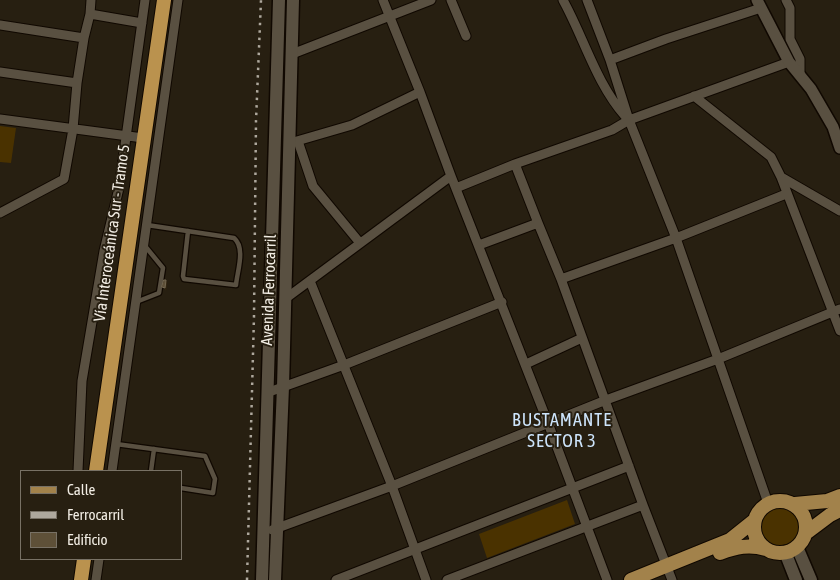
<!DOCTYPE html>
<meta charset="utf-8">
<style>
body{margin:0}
#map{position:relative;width:840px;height:580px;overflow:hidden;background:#271f11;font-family:"Asap Condensed",sans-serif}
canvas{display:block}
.legend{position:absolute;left:20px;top:470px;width:162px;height:90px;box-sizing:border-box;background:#271f11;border:1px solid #787165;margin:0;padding:6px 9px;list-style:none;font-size:15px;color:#f2ede4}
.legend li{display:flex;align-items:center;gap:10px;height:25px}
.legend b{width:25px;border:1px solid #787165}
</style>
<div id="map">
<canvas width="840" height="580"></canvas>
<ul class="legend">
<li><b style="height:6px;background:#a2824b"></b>Calle</li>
<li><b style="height:6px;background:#aea89d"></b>Ferrocarril</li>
<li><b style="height:14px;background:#5e5038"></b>Edificio</li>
</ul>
</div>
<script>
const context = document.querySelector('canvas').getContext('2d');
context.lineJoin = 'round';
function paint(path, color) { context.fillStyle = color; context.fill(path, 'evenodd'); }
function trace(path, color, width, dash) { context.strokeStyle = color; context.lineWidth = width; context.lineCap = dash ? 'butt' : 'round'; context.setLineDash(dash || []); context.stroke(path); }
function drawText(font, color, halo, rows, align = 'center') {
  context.font = font + ' "Asap Condensed",sans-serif'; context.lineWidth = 4; context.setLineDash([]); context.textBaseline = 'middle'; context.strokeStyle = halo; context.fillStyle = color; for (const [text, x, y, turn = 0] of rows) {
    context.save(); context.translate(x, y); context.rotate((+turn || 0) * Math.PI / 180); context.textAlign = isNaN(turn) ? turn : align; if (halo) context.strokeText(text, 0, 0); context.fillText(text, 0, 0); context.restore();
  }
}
const green = new Path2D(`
 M 0,126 L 16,128 L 11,163 L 0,162 Z
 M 567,500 L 575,524 L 487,558 L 479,534 Z
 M761 527a19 19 0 1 1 38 0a19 19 0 1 1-38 0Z`);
const service = new Path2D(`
 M 147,225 L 234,238 C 246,248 237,272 236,285 L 184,279 L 183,276 L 188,231
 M 136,302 L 159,293 L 163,268 L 145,246
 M 116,444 L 205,456 L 215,479 L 213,493 L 181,488
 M 151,471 L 154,449`);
const minor = new Path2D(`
 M 383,0 L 420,92 L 451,176 L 548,423 L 607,580
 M 451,0 L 466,36
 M 563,0 C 584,38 596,83 625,116
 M 587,0 L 610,60 L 629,120 L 676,238 L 768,503
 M 786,0 L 790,8 L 790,39 L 800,59 L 800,76
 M 90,14 L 142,23
 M 0,25 L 84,38
 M 292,54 L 431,0
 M 610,60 L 666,39 L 761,8
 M 0,72 L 77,83
 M 694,96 L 771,157 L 781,177 L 840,331
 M 0,119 L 143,138
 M 298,141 L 313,186 L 360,243
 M 290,143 L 352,125 L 420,92
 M 515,164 L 538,223 L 561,279 L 643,505 L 672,580
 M 781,177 L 840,211
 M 456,188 L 515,164 L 612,130 L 629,120 L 789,62
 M 0,213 L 64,179 L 73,129 L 77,83 L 84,38 L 90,14 L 91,0
 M 479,245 L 538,223
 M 561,279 L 676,238 L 786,194
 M 310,281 L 392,486 L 426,580
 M 285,299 L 451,176
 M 526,364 L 582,338
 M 269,392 L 344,365 L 502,302
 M 78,471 L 82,381 L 104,251 L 119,188 L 145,0
 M 112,471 L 178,0
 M 272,530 L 392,486 L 606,400 L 718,359 L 840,309
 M 96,580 L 99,559
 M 336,580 L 629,466
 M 447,580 L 643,505`);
const tertiary = new Path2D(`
 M 757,0 L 789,62 L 811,89 L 833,127 L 840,148`);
const secondary = new Path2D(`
 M 797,547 L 811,580
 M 785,552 L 796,580
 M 262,580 L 279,0
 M 275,580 L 283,387 L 293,0`);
const primary = new Path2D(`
 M754 527a26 26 0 1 1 52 0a26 26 0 1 1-52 0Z
 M 795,504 L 827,501 L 840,496
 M 806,533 L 830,515 L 840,510
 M 720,553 C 736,547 749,544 766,549
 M 631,580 L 730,540 L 755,520`);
const trunk = new Path2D(`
 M 96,471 L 164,0
 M 81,580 L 84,559`);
const rail = new Path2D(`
 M 247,580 L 254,316 L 256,121 L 261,0`);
const shadedWall = new Path2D(`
 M 166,280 L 167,283 L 166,291 L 165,288 Z`);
const building = new Path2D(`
 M 164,280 L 166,280 L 165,288 L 162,287 Z`);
const streetNames = [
 ["Vía Interoceánica Sur - Tramo 5",112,233,-82],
 ["Avenida Ferrocarril",269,290,-88]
];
const neighbourhoodNames = [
 ["BUSTAMANTE",562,420],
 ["SECTOR 3",562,441]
];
paint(green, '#4a3200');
trace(service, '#100801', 7);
trace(minor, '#100801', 11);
trace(tertiary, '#100801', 14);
trace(secondary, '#100801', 15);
trace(primary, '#100801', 16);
trace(trunk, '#100801', 16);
trace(service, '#595041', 4.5);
trace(minor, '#595041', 9);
trace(tertiary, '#595041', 11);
trace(secondary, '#595041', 12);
trace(primary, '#a2824b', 14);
trace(trunk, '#ba924e', 14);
trace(rail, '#aea89d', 2.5, [2.5, 5]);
paint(shadedWall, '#362913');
paint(building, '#5e5038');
trace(building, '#756953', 1);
drawText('16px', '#f2ede4', '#271f11', streetNames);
context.letterSpacing = '1px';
drawText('18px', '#cde4fb', '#271f11', neighbourhoodNames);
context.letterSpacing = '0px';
</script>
